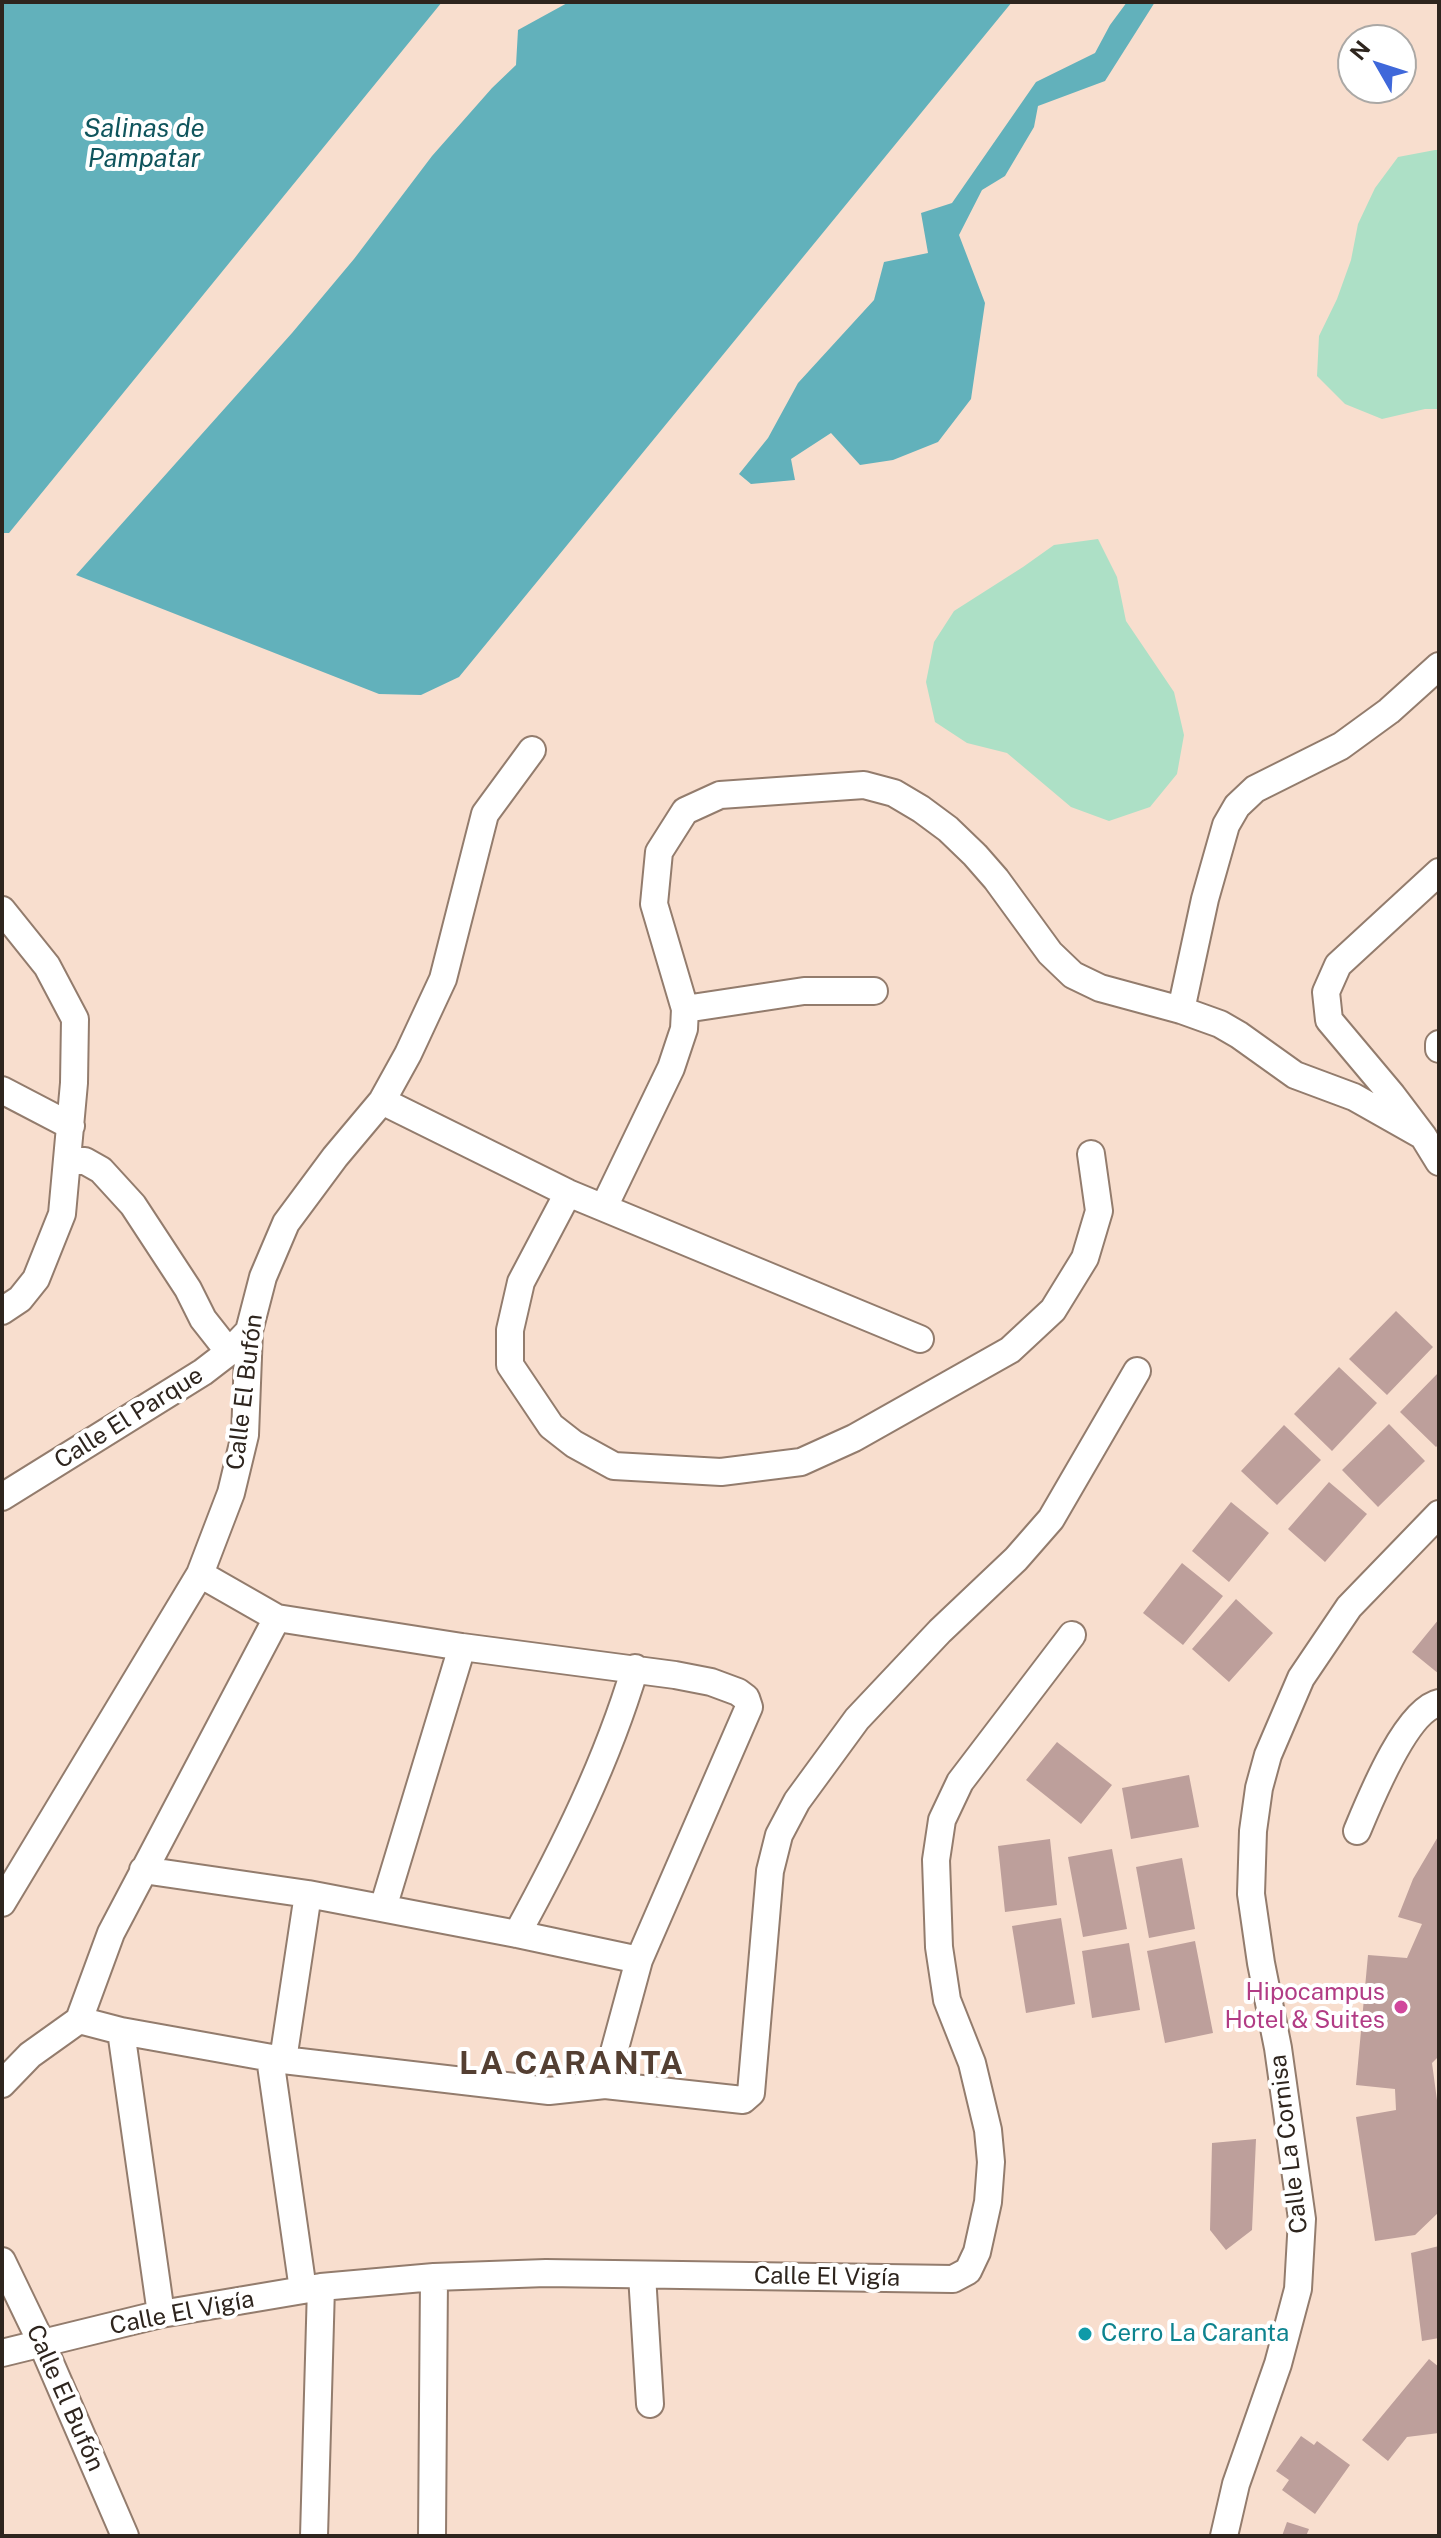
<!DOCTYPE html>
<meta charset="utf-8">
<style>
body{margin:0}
#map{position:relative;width:1441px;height:2538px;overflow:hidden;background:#f8dece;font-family:"Public Sans",sans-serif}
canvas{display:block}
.frame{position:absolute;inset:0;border:4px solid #2e251e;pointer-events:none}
.north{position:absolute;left:1337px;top:24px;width:80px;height:80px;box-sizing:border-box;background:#fff;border:2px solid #aba8a5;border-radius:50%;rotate:309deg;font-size:22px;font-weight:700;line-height:32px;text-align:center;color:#2e251e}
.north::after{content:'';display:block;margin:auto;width:28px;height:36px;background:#3f68da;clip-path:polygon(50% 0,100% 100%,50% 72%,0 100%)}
</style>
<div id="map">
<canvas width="1441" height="2538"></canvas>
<div class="frame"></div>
<div class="north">N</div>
</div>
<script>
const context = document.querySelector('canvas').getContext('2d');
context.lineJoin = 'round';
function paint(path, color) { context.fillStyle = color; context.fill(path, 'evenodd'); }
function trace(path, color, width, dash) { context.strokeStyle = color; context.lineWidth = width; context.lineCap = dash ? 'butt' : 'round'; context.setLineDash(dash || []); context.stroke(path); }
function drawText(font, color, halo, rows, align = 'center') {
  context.font = font + ' "Public Sans",sans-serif'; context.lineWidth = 8; context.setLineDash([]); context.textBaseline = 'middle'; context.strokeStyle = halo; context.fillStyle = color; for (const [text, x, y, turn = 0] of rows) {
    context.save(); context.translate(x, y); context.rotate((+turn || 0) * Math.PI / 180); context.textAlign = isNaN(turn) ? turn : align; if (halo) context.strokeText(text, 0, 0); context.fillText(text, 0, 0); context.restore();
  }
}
const green = new Path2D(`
 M 1435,150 L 1439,150 L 1439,409 L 1425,409 L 1382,419 L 1345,404 L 1317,376 L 1319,336 L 1337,299 L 1351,260 L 1358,224 L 1375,188 L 1398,157 Z
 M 1098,539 L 1117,577 L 1126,621 L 1174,692 L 1184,735 L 1177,774 L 1150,807 L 1109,821 L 1071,807 L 1007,753 L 967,743 L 935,722 L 926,682 L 934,642 L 954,611 L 1023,567 L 1054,545 Z`);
const water = new Path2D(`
 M 2,2 L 442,2 L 9,533 L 2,533 Z
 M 569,2 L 1012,2 L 459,677 L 421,695 L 379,694 L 76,575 L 292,333 L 354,259 L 432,156 L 492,88 L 516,65 L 518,30 Z
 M 1127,2 L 1155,2 L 1105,81 L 1038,106 L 1034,127 L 1005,176 L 982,190 L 959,235 L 985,303 L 971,399 L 938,442 L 893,460 L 860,465 L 831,433 L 791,459 L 795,480 L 751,484 L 739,474 L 768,438 L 798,383 L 874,300 L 884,262 L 928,253 L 921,213 L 952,203 L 1036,82 L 1095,53 L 1110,25 Z`);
const building = new Path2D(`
 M 1396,1311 L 1433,1347 L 1387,1395 L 1349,1359 Z
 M 1339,1367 L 1377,1403 L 1332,1451 L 1294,1414 Z
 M 1439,1372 L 1439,1444 L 1436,1447 L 1400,1412 Z
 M 1389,1424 L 1425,1461 L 1378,1507 L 1342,1470 Z
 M 1284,1425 L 1321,1460 L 1277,1505 L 1241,1471 Z
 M 1329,1482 L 1367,1514 L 1325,1562 L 1288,1529 Z
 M 1231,1502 L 1269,1533 L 1229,1582 L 1192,1551 Z
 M 1182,1563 L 1223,1596 L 1183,1645 L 1143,1613 Z
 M 1236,1599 L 1273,1633 L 1229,1682 L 1192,1649 Z
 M 1439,1619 L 1439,1674 L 1412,1652 Z
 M 1057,1742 L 1112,1785 L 1081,1824 L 1026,1780 Z
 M 1189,1775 L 1199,1827 L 1131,1839 L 1122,1788 Z
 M 1439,1835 L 1439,2056 L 1432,2063 L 1439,2115 L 1439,2212 L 1415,2235 L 1375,2241 L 1356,2117 L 1396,2110 L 1395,2089 L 1356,2085 L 1368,1955 L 1407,1958 L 1422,1924 L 1398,1917 L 1413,1879 Z
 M 1050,1839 L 1057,1905 L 1005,1912 L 998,1846 Z
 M 1112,1849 L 1127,1929 L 1083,1937 L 1068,1857 Z
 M 1182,1858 L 1195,1929 L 1149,1938 L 1136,1867 Z
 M 1061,1918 L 1075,2004 L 1026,2013 L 1012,1926 Z
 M 1195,1941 L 1213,2033 L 1165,2043 L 1147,1951 Z
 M 1129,1943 L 1140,2010 L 1092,2018 L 1082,1951 Z
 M 1256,2139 L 1252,2230 L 1226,2250 L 1210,2230 L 1212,2143 Z
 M 1439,2246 L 1439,2338 L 1422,2341 L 1411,2253 Z
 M 1429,2359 L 1439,2367 L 1439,2433 L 1407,2437 L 1388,2461 L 1362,2440 Z
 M 1301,2436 L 1314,2445 L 1317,2441 L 1350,2465 L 1315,2514 L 1282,2490 L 1289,2480 L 1276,2471 Z
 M 1287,2522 L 1309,2529 L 1306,2536 L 1282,2536 Z`);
const minor = new Path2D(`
 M 1439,872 L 1338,965 L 1326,992 L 1329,1020 L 1392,1095 L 1423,1136 L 1439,1162
 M 2,910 L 47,966 L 75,1019 L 74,1083 L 62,1214 L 36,1279 L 20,1299 L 2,1311
 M 685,1009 L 804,991 L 874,991
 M 1181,1010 L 1205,899 L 1226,825 L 1237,806 L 1255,789 L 1341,746 L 1389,711 L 1439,666
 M 1439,1044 L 1439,1049
 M 2,1090 L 71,1126
 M 382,1101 L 568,1193 L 920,1339
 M 69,1161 L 85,1161 L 101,1170 L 133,1205 L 188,1289 L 203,1319 L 229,1352
 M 568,1193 L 521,1282 L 510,1330 L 510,1365 L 551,1426 L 574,1444 L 614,1466 L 721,1472 L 801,1462 L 854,1438 L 1010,1350 L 1053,1310 L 1085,1258 L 1099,1211 L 1091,1154
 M 604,1207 L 671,1068 L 684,1029 L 685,1009 L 654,904 L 659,852 L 685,811 L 720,795 L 864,785 L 894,793 L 921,809 L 948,829 L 975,855 L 996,879 L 1050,953 L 1073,975 L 1100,988 L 1181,1010 L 1220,1024 L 1239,1035 L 1295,1075 L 1354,1097 L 1423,1136
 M 2,1497 L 203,1372 L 229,1352 L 249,1331
 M 200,1574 L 277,1618 L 462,1647 L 675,1675 L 711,1682 L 738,1692 L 746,1698 L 749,1707 L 639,1960 L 605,2085
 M 1357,1831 C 1370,1800 1406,1710 1439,1703
 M 143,1870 L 308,1894 L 517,1934 L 639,1960
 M 2,1903 L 200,1574 L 231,1493 L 245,1435 L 249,1331 L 263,1277 L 286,1223 L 335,1157 L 382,1101 L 408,1054 L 443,979 L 485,814 L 532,750
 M 383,1908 L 462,1647
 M 517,1934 C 564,1848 607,1762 635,1668
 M 79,2020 L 111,1933 L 277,1618
 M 121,2031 L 161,2314
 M 270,2058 L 303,2290
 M 283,2060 L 308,1894
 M 2,2084 L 30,2055 L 79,2020 L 121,2031 L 283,2060 L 549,2091 L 605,2085 L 743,2100 L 751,2093 L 770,1871 L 779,1835 L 797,1801 L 857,1719 L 940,1631 L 1016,1559 L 1051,1519 L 1137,1371
 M 2,2261 L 42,2344 L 125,2536
 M 642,2275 L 650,2404
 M 2,2353 L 161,2314 L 321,2287 L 434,2277 L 546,2273 L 953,2279 L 968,2271 L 977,2252 L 988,2202 L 991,2162 L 988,2130 L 972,2063 L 947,2000 L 939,1947 L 936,1860 L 942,1820 L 960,1782 L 1072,1635
 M 314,2536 L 321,2287
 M 432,2536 L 434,2277
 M 1224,2536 L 1236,2484 L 1278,2364 L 1298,2289 L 1302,2219 L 1278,2048 L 1261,1963 L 1251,1894 L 1253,1831 L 1259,1788 L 1268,1755 L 1301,1678 L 1349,1607 L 1439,1514`);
const markers = [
 [1401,2007,8,"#d1479c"],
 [1085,2334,8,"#0f9aa8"]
];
const streetNames = [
 ["Calle El Bufón",245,1392,-83],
 ["Calle El Parque",129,1418,-32],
 ["Calle La Cornisa",1289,2144,-97],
 ["Calle El Vigía",827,2277,1],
 ["Calle El Vigía",182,2313,-11],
 ["Calle El Bufón",65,2398,66]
];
const hotelNames = [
 ["Hipocampus",1385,1993],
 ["Hotel & Suites",1385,2021]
];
const cultureNames = [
 ["Cerro La Caranta",1101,2334]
];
const waterNames = [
 ["Salinas de",144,129],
 ["Pampatar",144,159]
];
const districtNames = [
 ["LA CARANTA",572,2064]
];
paint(green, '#ade0c6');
paint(water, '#62b1bb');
paint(building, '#bd9f9b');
trace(minor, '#937c6d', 30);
trace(minor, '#fff', 26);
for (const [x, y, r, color] of markers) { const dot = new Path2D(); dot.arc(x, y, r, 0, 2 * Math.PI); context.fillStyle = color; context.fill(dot); trace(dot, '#fff', 3); }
drawText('24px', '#2e251e', '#fff', streetNames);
drawText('24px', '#b23c85', '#fff', hotelNames, 'right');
drawText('24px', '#0d838f', '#fff', cultureNames, 'left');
drawText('italic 26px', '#10555d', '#fff', waterNames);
context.letterSpacing = '2px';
drawText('bold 32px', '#543f32', '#fff', districtNames);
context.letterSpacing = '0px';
</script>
